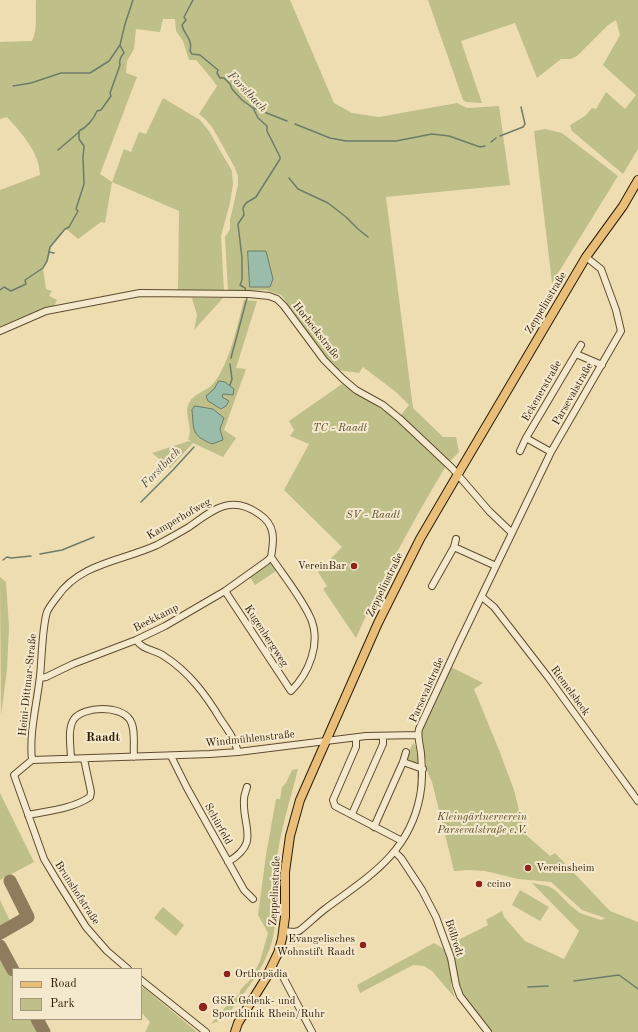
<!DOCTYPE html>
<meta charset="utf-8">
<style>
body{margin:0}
#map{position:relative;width:638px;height:1032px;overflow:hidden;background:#efddb2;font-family:"Old Standard TT",serif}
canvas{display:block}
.legend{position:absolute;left:12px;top:968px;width:130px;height:52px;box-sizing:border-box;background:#f5e9cd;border:1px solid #a5977d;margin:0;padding:5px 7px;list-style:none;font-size:12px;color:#2d1c05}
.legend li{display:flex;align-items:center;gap:8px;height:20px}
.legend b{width:20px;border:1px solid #a5977d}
</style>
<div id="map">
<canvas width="638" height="1032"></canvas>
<ul class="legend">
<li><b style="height:5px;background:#e8be79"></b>Road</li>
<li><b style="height:11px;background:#bebf89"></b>Park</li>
</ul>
</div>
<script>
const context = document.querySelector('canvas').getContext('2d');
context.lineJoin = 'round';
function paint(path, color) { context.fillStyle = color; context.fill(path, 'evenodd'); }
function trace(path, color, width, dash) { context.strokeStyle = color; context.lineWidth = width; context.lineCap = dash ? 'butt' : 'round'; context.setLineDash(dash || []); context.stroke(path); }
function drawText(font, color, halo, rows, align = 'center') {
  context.font = font + ' "Old Standard TT",serif'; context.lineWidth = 4; context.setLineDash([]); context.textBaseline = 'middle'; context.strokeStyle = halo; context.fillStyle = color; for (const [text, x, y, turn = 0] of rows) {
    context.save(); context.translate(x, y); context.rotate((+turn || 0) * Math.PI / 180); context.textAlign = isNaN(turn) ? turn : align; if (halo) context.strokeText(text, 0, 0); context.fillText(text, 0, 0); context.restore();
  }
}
const green = new Path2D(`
 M 36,0 L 290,0 L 334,103 L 352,113 L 379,117 L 457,103 L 467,108 L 499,106 L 510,185 L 386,197 L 413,408 L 443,437 L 456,437 L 459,452 L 450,461 L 400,416 L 409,405 L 396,392 L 363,367 L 359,373 L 338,370 L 325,356 L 281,295 L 266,290 L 248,291 L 228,291 L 225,237 L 230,229 L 230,220 L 238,185 L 238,176 L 234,166 L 212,127 L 205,119 L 199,114 L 217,86 L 212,79 L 196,60 L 189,60 L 183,41 L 176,31 L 175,19 L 163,19 L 160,32 L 136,29 L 134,49 L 127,61 L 126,73 L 137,77 L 100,174 L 112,182 L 124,149 L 131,152 L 139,132 L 146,134 L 163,98 L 200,120 L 209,131 L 232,171 L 233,184 L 230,203 L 221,236 L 224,291 L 178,291 L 179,211 L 112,182 L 105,223 L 101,222 L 78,239 L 66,229 L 51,247 L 48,261 L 43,269 L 46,289 L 52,291 L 49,296 L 57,300 L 54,306 L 23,317 L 0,329 L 0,190 L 40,175 C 39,151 22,134 7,117 L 0,119 L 0,42 L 32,41 C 38,30 35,13 36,0 Z
 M 428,0 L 638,0 L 638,149 L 623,174 L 572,131 L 570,125 L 585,116 L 592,108 L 596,109 L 606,92 L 625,109 L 636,95 L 603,65 L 620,35 L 616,20 L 608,25 L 577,56 L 571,59 L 561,59 L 537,78 L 515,23 L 461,41 L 482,103 L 466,102 L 463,100 Z
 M 545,129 L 562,133 L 618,176 L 552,283 L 534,131 Z
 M 192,298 L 223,298 L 194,330 L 197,315 Z
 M 244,300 L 257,301 L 236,368 L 246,369 L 224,430 L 236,438 L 223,457 L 193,443 L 170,468 L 152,453 L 189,441 L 192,442 L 188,439 C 194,428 183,414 189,403 C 194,393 207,391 213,384 C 230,363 237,326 244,300 Z
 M 342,384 L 389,414 L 446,466 C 412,522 382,578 356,638 L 323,589 L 327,586 L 318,572 L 342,547 L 284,490 L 309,444 L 290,436 L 294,430 L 289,421 Z
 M 271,563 L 276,571 L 255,585 L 250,577 Z
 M 0,577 L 6,582 L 9,627 L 7,670 L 1,715 Z
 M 451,667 L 483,683 L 474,689 L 499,750 L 514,790 L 525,834 L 550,856 L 555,853 L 610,911 L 638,922 L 638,1032 L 490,1032 L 460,993 L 448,945 L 488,925 L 486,920 L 502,911 L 504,917 L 525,941 L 564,959 L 579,931 L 532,883 L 548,886 L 555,890 L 571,906 L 580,913 L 601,920 L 605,918 L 582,910 L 551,882 L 518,879 L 485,871 L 469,870 L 454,871 L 432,782 L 427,771 L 422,734 L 422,730 Z
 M 413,743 L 416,747 L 418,764 L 416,764 L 408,761 L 406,759 Z
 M 298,769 C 290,801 279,834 276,867 C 275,889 278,910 274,931 C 270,962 247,989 229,1013 L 226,1011 L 219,1021 L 211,1024 L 235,996 L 239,995 L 241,989 L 251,979 L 260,961 L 268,933 L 258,915 L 266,855 L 276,799 L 280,799 L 282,787 L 286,783 L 292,770 Z
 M 0,793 L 34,862 L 0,880 Z
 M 520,890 L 549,907 L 540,921 L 512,905 Z
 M 0,900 L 10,921 L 0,926 Z
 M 163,907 L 184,925 L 176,936 L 154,918 Z
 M 434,943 L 447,951 L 452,980 L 451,985 L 455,998 L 432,971 L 424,966 L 413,965 L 360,993 L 357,985 Z
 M 0,954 L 13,981 L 13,1019 L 32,1019 L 39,1032 L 0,1032 Z
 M 143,987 L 197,1032 L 145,1032 L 150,1022 L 141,1012 L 141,991 Z`);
const water = new Path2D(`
 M 248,251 L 266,251 L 273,279 L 270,287 L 250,287 Z
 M 219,381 L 225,382 L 234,389 L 233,395 L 223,394 L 222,397 L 229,401 L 226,406 L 221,409 L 208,401 L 206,396 L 214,389 Z
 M 195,406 L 213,409 L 224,418 L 220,429 L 223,440 L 212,444 C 191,435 194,431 192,410 Z`);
const stream = new Path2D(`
 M 193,0 L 184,17 L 186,20 L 182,25 C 184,36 193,38 190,51 L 192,54 L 200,55 L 218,70 L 217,73 L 220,78 L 224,78 L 230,84 L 232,89 L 242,100 L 253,108 L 258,118 L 267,126 L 267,131 L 280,157 L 280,159 L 256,197 L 246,203 L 243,208 L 244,215 L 238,224 L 242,258 L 242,280 L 240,285 L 245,288 L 246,291
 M 13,86 L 31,83 L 61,73 L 90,73 L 109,61 L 120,45 L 125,24 L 133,0
 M 254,108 L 287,121
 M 295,124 L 330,138 L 346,141 L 396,141 L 432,134 L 449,136 L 480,147 L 485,146
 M 500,136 L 523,127 L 525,124 L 521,107
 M 491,142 L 496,138
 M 58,150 L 79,132
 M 289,178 L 298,189 L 328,203 L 346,217 L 358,229 L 368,237
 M 49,252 L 54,253
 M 0,290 L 4,287 L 11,291 L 26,284 L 25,280 L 43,268 L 47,261 L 50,247 L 65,229 L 69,227 L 78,211 L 76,209 L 84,184 L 83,157 L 84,146 L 79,139 L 79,131 C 86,128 94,119 97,111 L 101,110 L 111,96 L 110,93 L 120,65 C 119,60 121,56 124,53 L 120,45
 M 231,358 L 247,298
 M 230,385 L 232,379 L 230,364
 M 141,502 L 173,470 L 194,447
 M 40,554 L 62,550 L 94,537
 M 3,560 L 7,557 L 11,558 L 31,556
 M 574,981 L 619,975 L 638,989
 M 528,987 L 548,986`);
const taxiway = new Path2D(`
 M 0,933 L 28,917 L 10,881
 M 0,946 L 13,970
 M 37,1019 L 44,1032`);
const minor = new Path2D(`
 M 0,331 L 46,311 L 140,293 L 249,294 L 269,296 L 277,299 L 284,306 L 324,360 L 343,379 L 356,390 L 383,405 L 400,419 L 452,468 L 489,511 L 512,533
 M 576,354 L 602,365
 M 520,451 L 526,438
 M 551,452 L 526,438 L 581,345
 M 454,547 L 496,566
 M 432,586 L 454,547 L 456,539
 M 482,597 L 494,607 L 548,677 L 638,801
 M 136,640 C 144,651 154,649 164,656 C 189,672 206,695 221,720 C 228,730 235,740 238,752
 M 40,678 L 46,677 L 73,664 L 136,640 L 165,626 L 225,591 L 267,561 L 271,557
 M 356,738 L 356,747 L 333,800 L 335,806 L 402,841
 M 171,756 L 187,788 L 244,890 L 253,899
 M 71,759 C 71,748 67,729 74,719 C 84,706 121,705 130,720 C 136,729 133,746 134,757
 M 32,760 C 29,732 37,704 40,676 C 42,658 42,628 47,612 C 49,607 54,601 57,597 C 80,563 122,561 157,545 C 168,539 179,533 189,527 C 213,510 231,494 259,514 C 276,525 274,540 271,557 C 283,575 302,598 311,619 C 321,644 309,673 291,691 L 225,591
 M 403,762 L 423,769
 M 352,814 L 383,744 L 383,736
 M 28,815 C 48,811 72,809 90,797 L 91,792 L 84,759
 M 374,827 L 403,762 L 406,752
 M 395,852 L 401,858 L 422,890 L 436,917 L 451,958 L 456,985 L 460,996 L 488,1032
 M 228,862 C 261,842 242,828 244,799 C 244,795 246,791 247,787
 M 283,931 L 294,932 L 299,931 C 308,924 316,916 325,909 C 368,877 409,854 420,796 C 423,781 422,768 421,753 C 420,745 417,736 419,729 L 458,645 L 551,452 L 621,331 L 616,310 L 601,269 L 586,257
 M 271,967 L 282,975 L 312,1032
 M 128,969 L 107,951 L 86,927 L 59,884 L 44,859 L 14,775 L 32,760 L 210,754 L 238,752 L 366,736 L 418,735
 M 141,980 L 206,1032`);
const major = new Path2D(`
 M 235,1032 L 238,1023 L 266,978 L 278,953 L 282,939 L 285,917 L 285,872 L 290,836 L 300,800 L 378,623 L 420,539 L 458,474 L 586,257 L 623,206 L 638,180`);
const markers = [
 [354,566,4,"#8f2418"],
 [528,868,4,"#8f2418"],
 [479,884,4,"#8f2418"],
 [363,945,4,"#8f2418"],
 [227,974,4,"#8f2418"],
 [203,1007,5,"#8f2418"]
];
const streetNames = [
 ["Zeppelinstraße",546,303,-59],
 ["Horbeckstraße",316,331,52],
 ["Eckenerstraße",542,391,-60],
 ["Parsevalstraße",573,394,-60],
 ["Kamperhofweg",179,519,-30],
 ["Zeppelinstraße",385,585,-64],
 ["Beekkamp",156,618,-27],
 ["Kugenbergweg",266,636,57],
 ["Heini-Dittmar-Straße",28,685,-84],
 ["Parsevalstraße",427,690,-66],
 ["Riemelsbeck",570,691,54],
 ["Windmühlenstraße",250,739,-6],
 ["Schürfeld",218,824,61],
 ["Zeppelinstraße",275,891,-87],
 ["Brunshofstraße",77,893,57],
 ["Böllrodt",454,938,72]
];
const parkNames = [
 ["TC - Raadt",340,428],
 ["SV - Raadt",373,515],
 ["Kleingärtnerverein",482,817],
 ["Parsevalstraße e.V.",482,830]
];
const poiNames = [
 ["VereinBar",346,566,"right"],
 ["Vereinsheim",536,868],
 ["ccino",487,884],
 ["Evangelisches",355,939,"right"],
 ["Wohnstift Raadt",355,952,"right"],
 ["Orthopädia",235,974],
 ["GSK Gelenk- und",212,1001],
 ["Sportklinik Rhein/Ruhr",212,1014]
];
const waterNames = [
 ["Forstbach",247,92,46],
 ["Forstbach",161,468,-46]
];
const quarterNames = [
 ["Raadt",103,738]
];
paint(green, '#bebf89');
paint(water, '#9abcaa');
trace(water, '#6e7c68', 1);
trace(stream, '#6e7c68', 1.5);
trace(taxiway, '#8e7c5c', 13);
trace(minor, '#5e4c30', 8);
trace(major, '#2d1c05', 10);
trace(minor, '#f5e9cd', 6);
trace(major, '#e8be79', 8);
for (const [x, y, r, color] of markers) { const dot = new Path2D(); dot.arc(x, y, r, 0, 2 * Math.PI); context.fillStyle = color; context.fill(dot); trace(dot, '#f5e9cd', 1.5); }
drawText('11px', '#2d1c05', '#f5e9cd', streetNames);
drawText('italic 11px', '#584d2d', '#f5e9cd', parkNames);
drawText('11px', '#2d1c05', '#f5e9cd', poiNames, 'left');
drawText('italic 12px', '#4e4c37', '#f5e9cd', waterNames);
drawText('bold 13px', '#2d1c05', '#f5e9cd', quarterNames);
</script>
